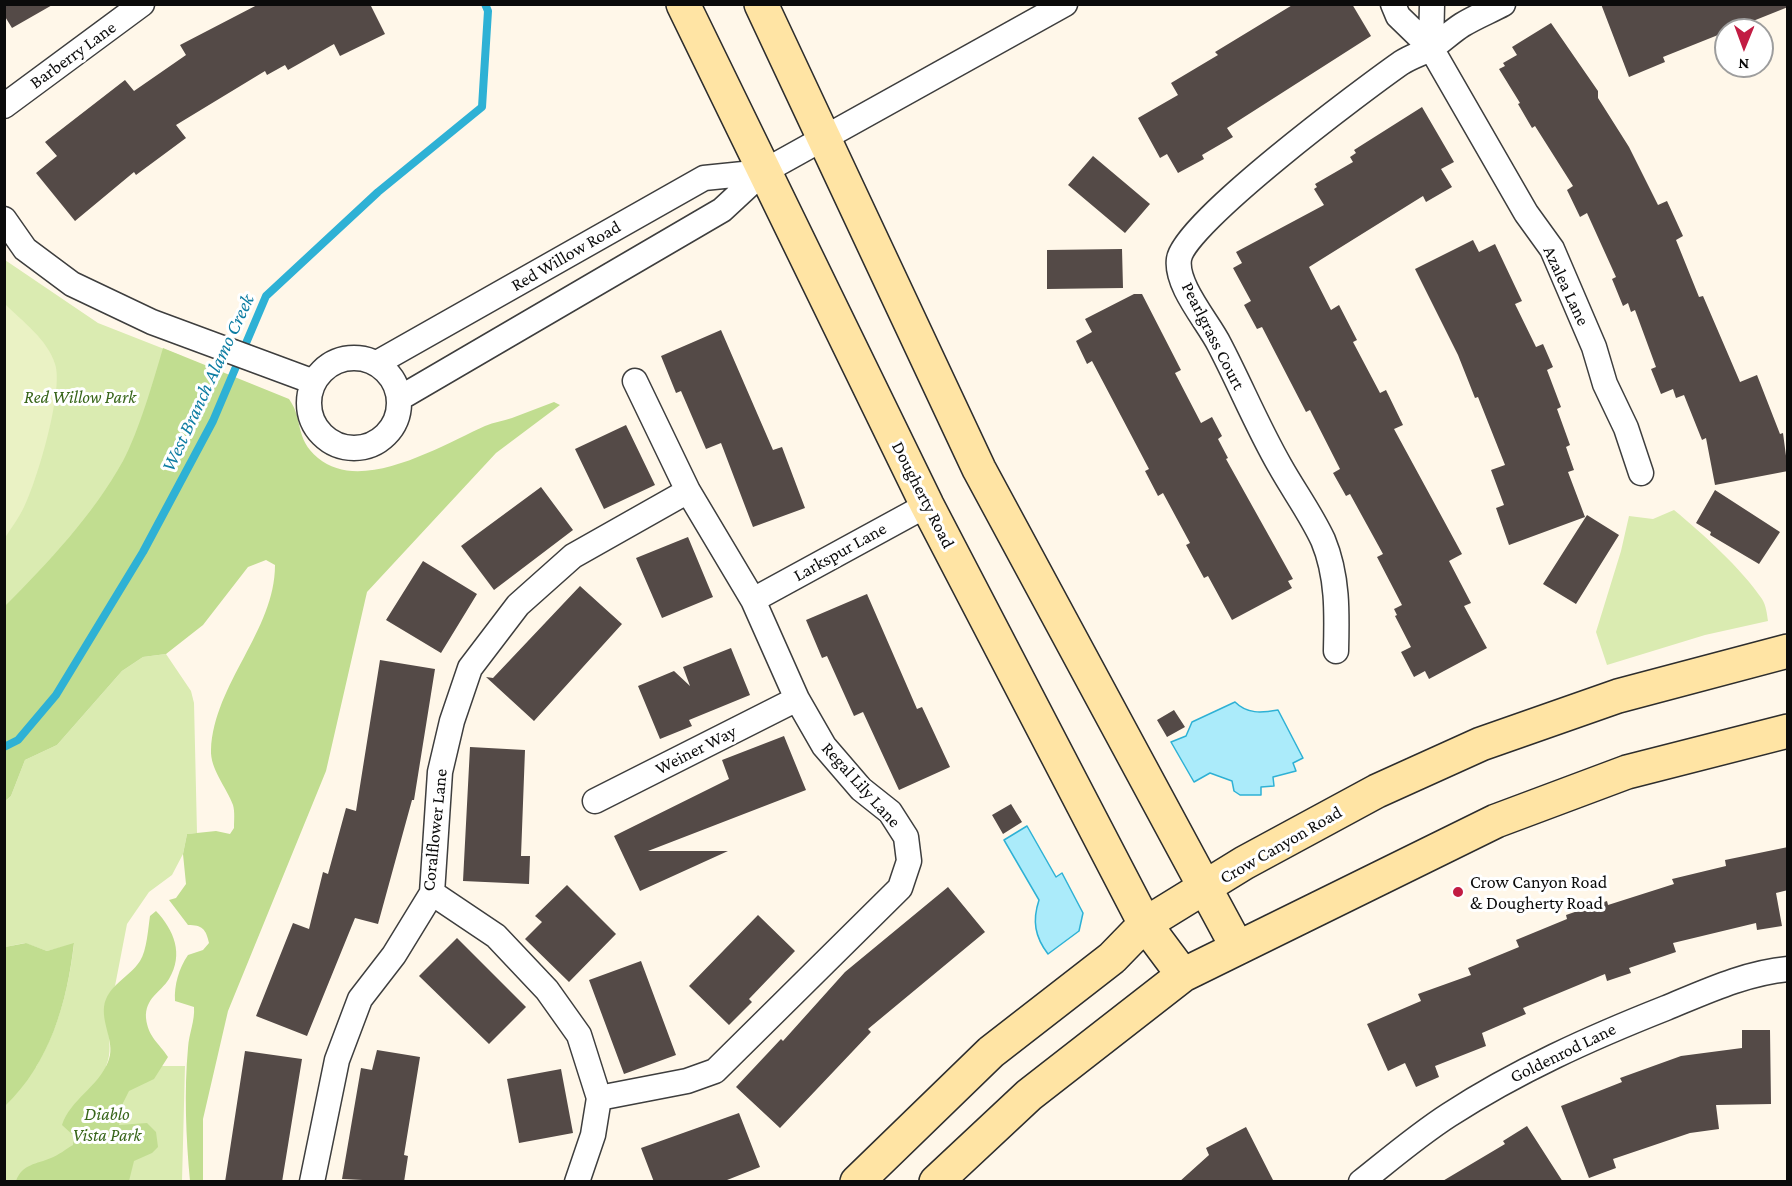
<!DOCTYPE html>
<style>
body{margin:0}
#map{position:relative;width:1792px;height:1186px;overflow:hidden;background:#fff7e9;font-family:"Crimson Pro",serif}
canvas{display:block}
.frame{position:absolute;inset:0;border:6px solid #0b0b0b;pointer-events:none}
.north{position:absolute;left:1714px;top:18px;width:60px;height:60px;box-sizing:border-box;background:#fff;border:2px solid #9d9d9d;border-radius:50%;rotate:181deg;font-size:16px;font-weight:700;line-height:24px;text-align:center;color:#0b0b0b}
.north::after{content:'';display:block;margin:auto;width:21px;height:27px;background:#c21c43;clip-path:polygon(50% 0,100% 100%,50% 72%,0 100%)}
</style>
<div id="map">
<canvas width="1792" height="1186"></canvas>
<div class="frame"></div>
<div class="north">N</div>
</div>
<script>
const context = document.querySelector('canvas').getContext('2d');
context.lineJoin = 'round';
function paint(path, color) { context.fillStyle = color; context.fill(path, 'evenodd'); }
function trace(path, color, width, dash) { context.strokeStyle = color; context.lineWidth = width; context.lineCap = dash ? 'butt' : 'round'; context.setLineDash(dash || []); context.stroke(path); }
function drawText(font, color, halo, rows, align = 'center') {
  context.font = font + ' "Crimson Pro",serif'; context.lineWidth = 6; context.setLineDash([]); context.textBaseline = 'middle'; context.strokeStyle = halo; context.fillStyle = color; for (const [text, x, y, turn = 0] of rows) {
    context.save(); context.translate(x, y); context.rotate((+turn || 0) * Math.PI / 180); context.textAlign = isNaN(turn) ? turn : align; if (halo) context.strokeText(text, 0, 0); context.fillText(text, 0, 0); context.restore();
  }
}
const green = new Path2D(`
 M 5,260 L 98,323 L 182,356 L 123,484 L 5,653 Z
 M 1674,510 C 1703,534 1741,568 1762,599 C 1766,605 1767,614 1768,621 L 1705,635 L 1607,665 L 1596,632 L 1621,551 L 1629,516 L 1653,519 Z
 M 166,654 L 191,691 L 194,703 L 197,833 L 187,834 L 183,854 L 172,875 L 149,892 L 127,924 L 115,986 C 95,1009 118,1041 106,1066 L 185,1066 L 182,1181 L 5,1181 L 5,1068 L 36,1067 C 58,1030 69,987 74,944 L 47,951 L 25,943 L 5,947 L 4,802 L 11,796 L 25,760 L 57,745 L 122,671 L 143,657 Z`);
const forest = new Path2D(`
 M 163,348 L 289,399 C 304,420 294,438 318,458 C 362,495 444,444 485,426 C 494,422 503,421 512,418 C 526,413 540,407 554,402 L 560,405 L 496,453 L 367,592 L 326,771 L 228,1011 L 203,1119 L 203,1182 L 190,1181 C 186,1138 184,1091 188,1048 C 189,1033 195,1021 194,1007 L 175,1001 C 174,985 179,968 188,955 L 203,950 L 209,943 C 206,929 202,925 188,925 L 169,900 L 176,898 L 186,884 L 183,854 L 187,834 L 216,831 L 230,834 L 234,828 C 234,821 235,812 233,805 C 227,788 210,769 211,750 C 214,683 275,631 275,565 L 266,560 L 248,567 L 203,625 L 166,654 L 143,657 L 122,671 L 57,745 L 25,760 L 11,796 L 4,802 L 5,606 C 48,563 93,515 123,461 C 139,431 153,382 163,348 Z
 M 156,911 C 174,930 184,954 169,979 C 160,993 145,998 146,1018 C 148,1037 159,1043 168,1057 L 154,1079 L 129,1091 L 123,1103 L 119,1125 L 147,1123 L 156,1132 L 158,1147 L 152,1153 L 134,1161 L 129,1181 L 16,1181 C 22,1164 37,1164 51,1158 C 59,1155 66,1149 73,1145 L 74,1136 L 62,1125 C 70,1100 98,1087 108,1062 C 116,1044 102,1026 104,1007 C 107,985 129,978 140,961 C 147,950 148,929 150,916 Z
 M 26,943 L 47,951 L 74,943 C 67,1003 50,1063 5,1106 L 5,947 Z`);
const pitch = new Path2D(`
 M 5,304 C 22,321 48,340 55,364 C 64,390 37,481 24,507 C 19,518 11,528 5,538 Z`);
const water = new Path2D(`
 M 1235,702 C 1247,714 1261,713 1278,710 L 1303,758 L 1293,763 L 1296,771 L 1273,777 L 1274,786 L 1261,787 L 1261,795 L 1240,795 L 1234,791 L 1232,781 L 1210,773 L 1194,782 L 1171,742 L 1186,736 L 1192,722 Z
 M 1027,826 L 1056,877 L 1062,873 L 1083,913 L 1079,931 L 1048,954 C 1035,937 1032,921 1039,900 L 1004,840 Z`);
const stream = new Path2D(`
 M 4,747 L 18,740 L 56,695 L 143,552 L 213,421 L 266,296 L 378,192 L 482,107 L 488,11 L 485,4`);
const building = new Path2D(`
 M 4,4 L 54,4 L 12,28 L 4,15 Z
 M 259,4 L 370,4 L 385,34 L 340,56 L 334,44 L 288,70 L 285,65 L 267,75 L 265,71 L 176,125 L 186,138 L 136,175 L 134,172 L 75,221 L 36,173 L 57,156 L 45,142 L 125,80 L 134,91 L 186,55 L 180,45 Z
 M 1294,4 L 1352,4 L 1371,36 L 1227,128 L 1233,137 L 1202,155 L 1204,159 L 1178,173 L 1167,154 L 1160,158 L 1138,118 L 1178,95 L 1171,83 L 1218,55 L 1215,52 Z
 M 1601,4 L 1788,4 L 1788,7 L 1663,57 L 1665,62 L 1629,77 Z
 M 1551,23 L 1598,91 L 1598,98 L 1629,147 L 1658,205 L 1667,201 L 1683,236 L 1676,240 L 1699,297 L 1703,296 L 1740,382 L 1757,375 L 1780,434 L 1783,433 L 1788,471 L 1715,485 L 1706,438 L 1702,440 L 1684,395 L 1676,398 L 1673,389 L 1661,394 L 1651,369 L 1656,367 L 1635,310 L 1631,312 L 1628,303 L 1623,306 L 1612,279 L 1616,277 L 1587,213 L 1580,217 L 1567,190 L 1573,186 L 1535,126 L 1532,128 L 1518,104 L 1520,103 L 1499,69 L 1505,66 L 1503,63 L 1517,55 L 1512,47 Z
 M 1422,107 L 1454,162 L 1441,169 L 1452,187 L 1426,202 L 1423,196 L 1309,267 L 1331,310 L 1339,305 L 1357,340 L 1353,342 L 1380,393 L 1386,390 L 1403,425 L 1394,429 L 1462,554 L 1449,561 L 1471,603 L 1464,606 L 1487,648 L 1429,679 L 1425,671 L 1414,677 L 1401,652 L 1411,647 L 1395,616 L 1397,615 L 1394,609 L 1402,605 L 1377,557 L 1383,554 L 1350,494 L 1346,496 L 1333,473 L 1340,469 L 1310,410 L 1306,412 L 1262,327 L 1257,329 L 1244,305 L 1251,301 L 1233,268 L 1242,263 L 1236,252 L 1324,205 L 1314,189 L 1317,187 L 1315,184 L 1353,162 L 1350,157 L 1356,153 L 1354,150 Z
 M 1093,156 L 1150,204 L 1125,233 L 1068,185 Z
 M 1473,240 L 1479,252 L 1495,244 L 1522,301 L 1515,304 L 1536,347 L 1543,344 L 1553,367 L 1547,370 L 1561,407 L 1557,409 L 1570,445 L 1566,447 L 1574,470 L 1568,472 L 1585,517 L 1509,545 L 1496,508 L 1504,505 L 1491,470 L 1505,465 L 1478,397 L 1475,398 L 1458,355 L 1415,269 Z
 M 1122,249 L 1123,288 L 1047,289 L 1047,250 Z
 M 1134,294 L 1142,294 L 1181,370 L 1175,373 L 1201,423 L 1212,417 L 1222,436 L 1218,439 L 1228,458 L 1226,459 L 1293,579 L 1288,581 L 1292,588 L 1232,620 L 1208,576 L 1204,578 L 1186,545 L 1190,543 L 1163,493 L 1158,496 L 1145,471 L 1149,469 L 1092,361 L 1087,364 L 1076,341 L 1092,332 L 1085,319 Z
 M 721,330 L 773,450 L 782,447 L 805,508 L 753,527 L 721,443 L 706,449 L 681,391 L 676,393 L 661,356 Z
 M 626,425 L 655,485 L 604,509 L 575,449 Z
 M 541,487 L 573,530 L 494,590 L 461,546 Z
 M 1715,490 L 1780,532 L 1759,564 L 1710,535 L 1711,532 L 1696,523 Z
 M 1587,515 L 1619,535 L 1576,604 L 1543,584 Z
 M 688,537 L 713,597 L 662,618 L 636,558 Z
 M 423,561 L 477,594 L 441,653 L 386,620 Z
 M 580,586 L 622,624 L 534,721 L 486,677 L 493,678 Z
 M 867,594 L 917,709 L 922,707 L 950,767 L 899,790 L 863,712 L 854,716 L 827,656 L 822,658 L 806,620 Z
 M 731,648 L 750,695 L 689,720 L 692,726 L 660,739 L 638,686 L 674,671 L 690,686 L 683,667 Z
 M 380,660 L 435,669 L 414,800 L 412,800 L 378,924 L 355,918 L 307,1036 L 256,1016 L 293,923 L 309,929 L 323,872 L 328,874 L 346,808 L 356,811 Z
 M 1174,710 L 1185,727 L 1167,737 L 1157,720 Z
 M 784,736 L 806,790 L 648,851 L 728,851 L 640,891 L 614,836 L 729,779 L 722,760 Z
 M 470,747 L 525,750 L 521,856 L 530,856 L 529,884 L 463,881 Z
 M 1011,804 L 1022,822 L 1003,834 L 992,815 Z
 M 1788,847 L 1788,890 L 1776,893 L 1782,926 L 1757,930 L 1756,923 L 1673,943 L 1676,952 L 1629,968 L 1631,973 L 1607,981 L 1605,974 L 1523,1008 L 1526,1014 L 1482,1033 L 1486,1046 L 1435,1066 L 1439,1077 L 1416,1087 L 1405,1063 L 1388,1071 L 1367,1024 L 1421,1001 L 1418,994 L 1471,975 L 1468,968 L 1519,947 L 1516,940 L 1567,919 L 1566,915 L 1607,901 L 1608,905 L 1674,884 L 1672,879 L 1726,866 L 1725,860 Z
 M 567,885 L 616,934 L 569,982 L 525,939 L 542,922 L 535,916 Z
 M 948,887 L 985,932 L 868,1029 L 871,1032 L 780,1128 L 736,1087 L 781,1039 L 783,1041 L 845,972 Z
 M 758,915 L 795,951 L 749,999 L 752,1002 L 729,1025 L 689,986 Z
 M 457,938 L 526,1007 L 489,1044 L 419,976 Z
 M 641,961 L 676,1055 L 624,1074 L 589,980 Z
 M 1742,1030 L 1770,1030 L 1771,1104 L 1716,1105 L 1719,1129 L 1690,1133 L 1613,1159 L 1616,1168 L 1589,1178 L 1561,1106 L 1622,1082 L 1620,1078 L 1681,1056 L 1742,1048 Z
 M 377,1050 L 420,1057 L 404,1155 L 408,1156 L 404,1182 L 342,1179 L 361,1068 L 372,1070 Z
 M 245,1051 L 302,1059 L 282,1182 L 225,1182 Z
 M 561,1069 L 573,1133 L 519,1143 L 507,1079 Z
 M 739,1113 L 760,1167 L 722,1182 L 654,1182 L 641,1148 Z
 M 1527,1126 L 1563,1182 L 1441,1182 L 1505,1144 L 1503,1141 Z
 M 1246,1127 L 1274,1182 L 1179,1182 L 1209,1155 L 1206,1148 Z`);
const street = new Path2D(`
 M 1393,4 L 1398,16 L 1431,48 L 1526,213 L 1552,249 L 1594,347 L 1605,384 L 1626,428 L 1641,473
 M 1431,48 L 1432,4
 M 4,106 L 142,4
 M 4,219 L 25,249 L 72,284 L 152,322 L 314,382
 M309 403a45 45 0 1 1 90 0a45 45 0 1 1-90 0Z
 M 377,363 L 704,178 L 763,172
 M 400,398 L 722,210 L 763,172 L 1065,4
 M 753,600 L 927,505
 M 1336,651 C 1337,613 1338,576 1323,540 C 1311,514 1294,491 1280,466 C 1257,426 1240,384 1219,344 C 1208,322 1175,285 1179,259 C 1184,223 1364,89 1401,63 C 1410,57 1420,54 1430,49 C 1441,42 1451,32 1462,25 C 1475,17 1490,11 1503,4
 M 595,801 L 797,699
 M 432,893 L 496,936 L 547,990 L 579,1035 L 599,1098 L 593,1135 L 577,1182
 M 599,1098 L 687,1081 L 715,1071 L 900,888 L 909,861 L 906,837 L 890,812 L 861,789 L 824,746 L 797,699 L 753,600 L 688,491 L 635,381
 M 312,1182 L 337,1060 L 360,999 L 394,955 L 432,893 L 440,772 L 452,721 L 470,668 L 518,605 L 573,556 L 688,491
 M 1361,1182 C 1390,1159 1418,1135 1449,1115 C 1517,1071 1590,1038 1666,1008 C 1705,992 1745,973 1788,969`);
const secondary = new Path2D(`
 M 683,4 L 927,505 L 1145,924 L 1183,975
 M 761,4 L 979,469 L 1237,947
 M 857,1182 L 991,1052 L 1112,958 L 1145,924 L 1244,863 L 1377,791 L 1481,744 L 1618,696 L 1788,651
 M 936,1182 L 1029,1095 L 1183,975 L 1496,821 L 1627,772 L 1788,731`);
const markers = [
 [1458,892,6,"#c21c43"]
];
const streetNames = [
 ["Barberry Lane",73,55,-36],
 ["Red Willow Road",566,256,-30],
 ["Azalea Lane",1566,286,65],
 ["Pearlgrass Court",1213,336,63],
 ["Dougherty Road",923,495,63],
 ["Larkspur Lane",840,552,-29],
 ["Weiner Way",696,750,-27],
 ["Regal Lily Lane",861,785,48],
 ["Coralflower Lane",435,830,-84],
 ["Crow Canyon Road",1281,845,-30],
 ["Goldenrod Lane",1563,1053,-26]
];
const parkNames = [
 ["Red Willow Park",80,397],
 ["Diablo",107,1114],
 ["Vista Park",107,1135]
];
const poiNames = [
 ["Crow Canyon Road",1470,882],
 ["& Dougherty Road",1470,903]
];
const waterNames = [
 ["West Branch Alamo Creek",208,383,-65]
];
paint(green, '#daebb1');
paint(forest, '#c1dd90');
paint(pitch, '#eaf2c4');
paint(water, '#abebfa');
trace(water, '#2eb1d5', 1.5);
trace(stream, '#2eb1d5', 8);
paint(building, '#544a47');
trace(street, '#3e3e3e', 27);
trace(secondary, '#2d2d2d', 36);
trace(street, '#fff', 24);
trace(secondary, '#ffe4a4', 33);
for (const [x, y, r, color] of markers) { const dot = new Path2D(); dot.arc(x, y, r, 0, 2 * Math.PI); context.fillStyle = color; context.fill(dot); trace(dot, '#fff', 2); }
drawText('18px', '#0b0b0b', '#fff', streetNames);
drawText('italic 18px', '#376519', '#fff', parkNames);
drawText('18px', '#0b0b0b', '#fff', poiNames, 'left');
drawText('italic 20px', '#0f7ea3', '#fff', waterNames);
</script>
